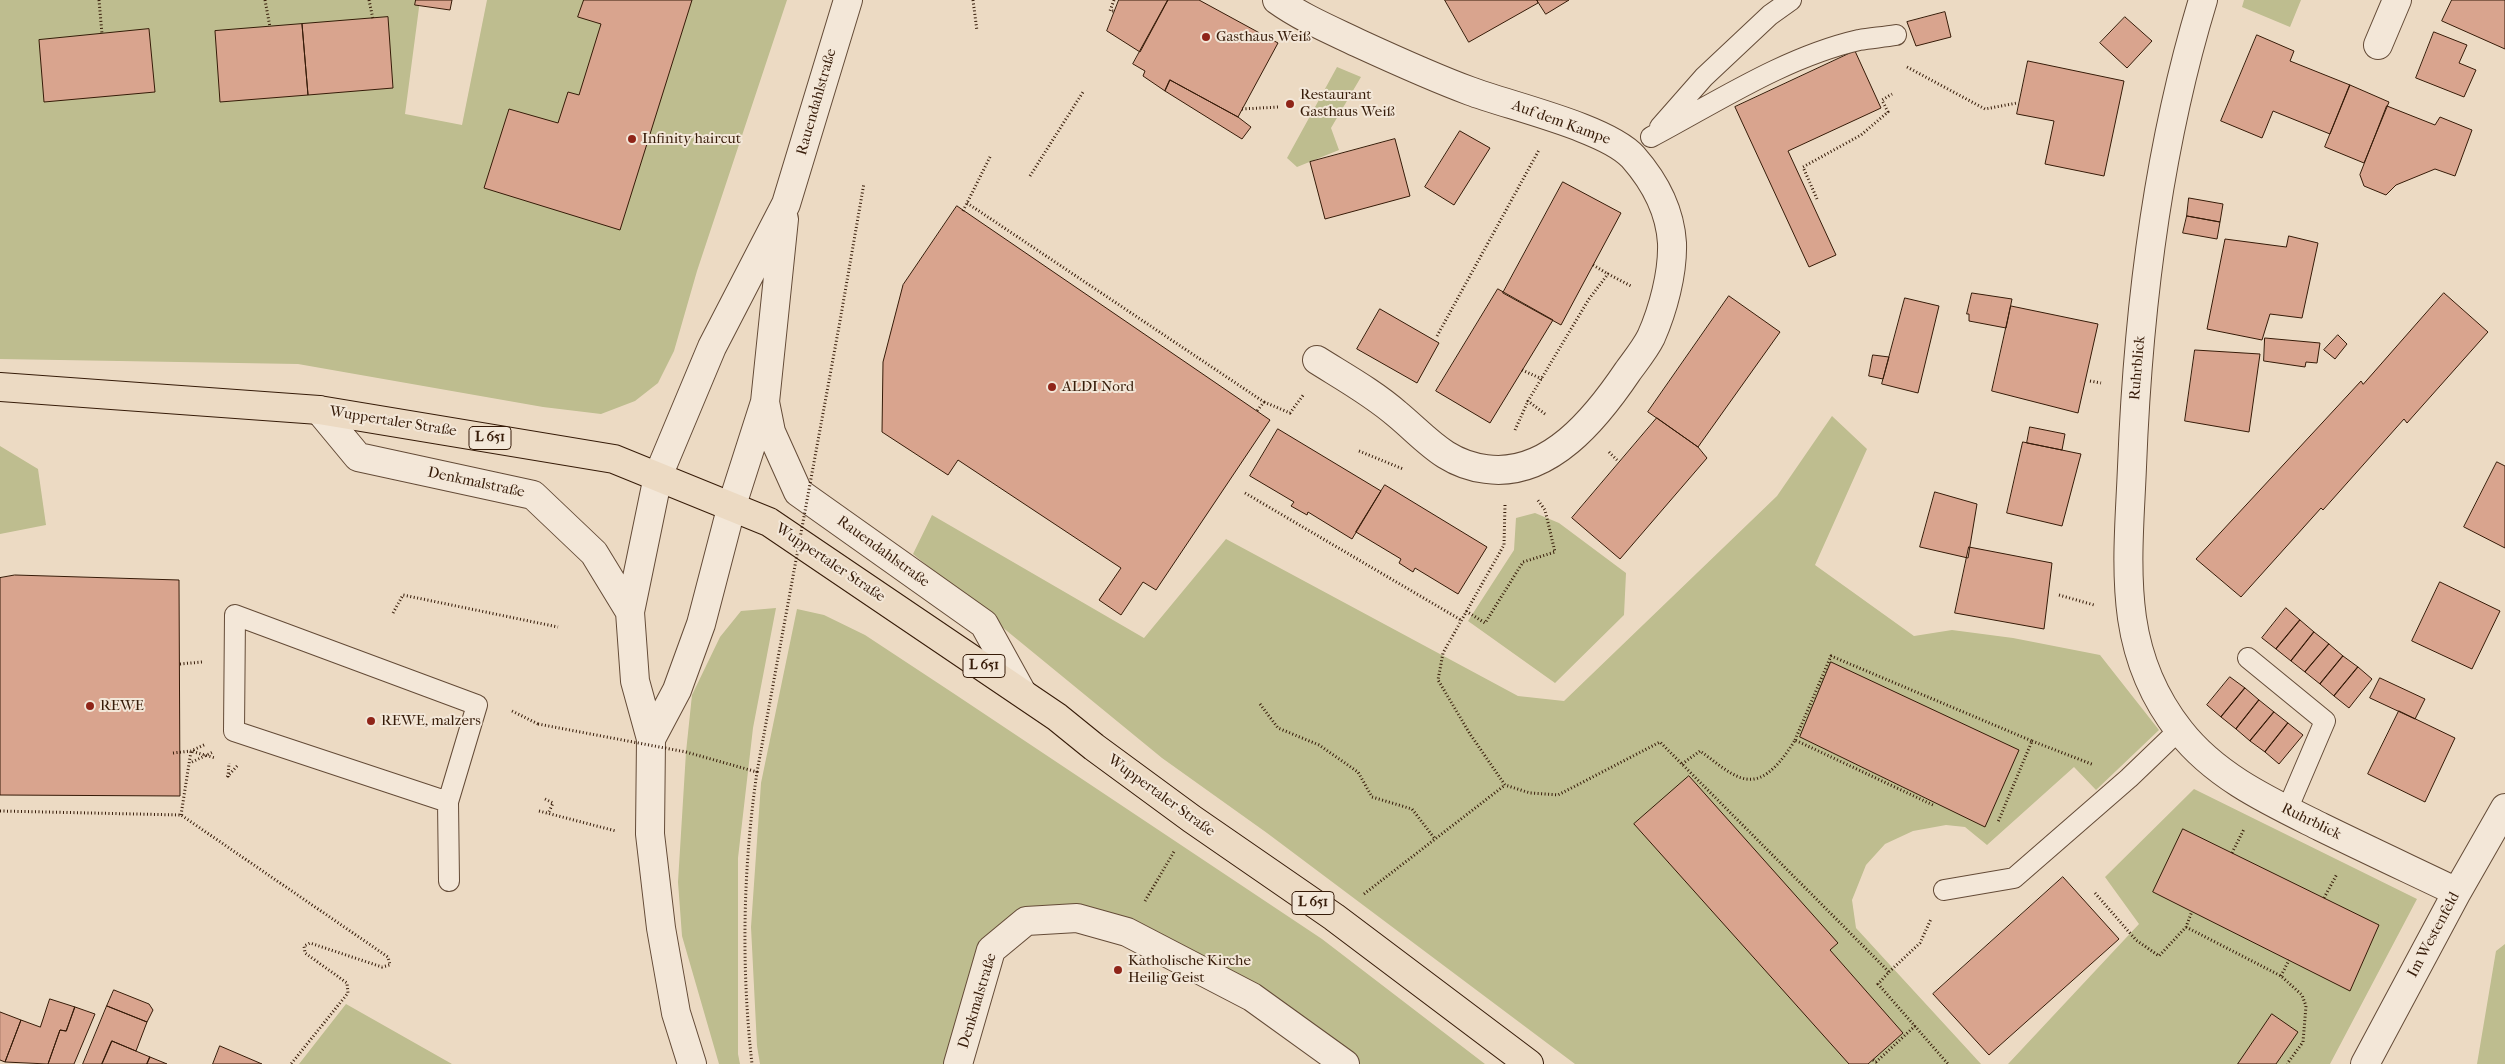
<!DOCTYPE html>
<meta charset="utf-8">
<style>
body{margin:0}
canvas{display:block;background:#ecdac3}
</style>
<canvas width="2505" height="1064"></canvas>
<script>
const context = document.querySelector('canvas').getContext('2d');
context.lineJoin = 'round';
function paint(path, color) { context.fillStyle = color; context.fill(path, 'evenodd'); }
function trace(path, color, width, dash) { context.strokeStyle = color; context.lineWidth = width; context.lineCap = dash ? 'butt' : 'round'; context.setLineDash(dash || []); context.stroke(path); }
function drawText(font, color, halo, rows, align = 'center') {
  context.font = font + ' "IM FELL French Canon",serif'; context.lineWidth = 4; context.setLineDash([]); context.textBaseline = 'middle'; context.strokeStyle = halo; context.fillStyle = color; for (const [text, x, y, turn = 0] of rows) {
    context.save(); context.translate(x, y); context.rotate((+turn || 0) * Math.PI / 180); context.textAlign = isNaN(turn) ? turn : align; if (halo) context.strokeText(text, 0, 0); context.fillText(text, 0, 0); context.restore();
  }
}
const green = new Path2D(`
 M 0,0 L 420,0 L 405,114 L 462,125 L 487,0 L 787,0 L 697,271 L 674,351 L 658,383 L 635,401 L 601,414 L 543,407 L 298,364 L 0,359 Z
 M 2244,0 L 2301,0 L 2290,27 L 2242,7 Z
 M 1337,67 L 1361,77 L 1331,128 L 1339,150 L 1297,167 L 1287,158 Z
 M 1832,416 L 1867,449 L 1815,565 L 1914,636 L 1952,630 L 2013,638 L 2100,655 L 2159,730 L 2096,790 L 2074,767 L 1987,845 L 1965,827 L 1946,825 L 1913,831 L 1885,844 L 1866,865 L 1852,900 L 1856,928 L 1981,1064 L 1575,1064 L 1267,833 L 1162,758 L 913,554 L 932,515 L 1144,638 L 1226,539 L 1518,696 L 1564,701 L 1777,496 Z
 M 0,446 L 38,469 L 46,525 L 0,534 Z
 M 1535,513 L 1559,523 L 1626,573 L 1624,615 L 1555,683 L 1468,621 L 1514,550 L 1516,518 Z
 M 776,608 L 753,728 L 738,858 L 738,1054 L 740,1064 L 719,1064 L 682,936 L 678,882 L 686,752 L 692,695 L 720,637 L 741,611 Z
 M 797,609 L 824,615 L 865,635 L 953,693 L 1322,939 L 1485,1064 L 1356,1064 L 1078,913 L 986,947 L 954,1064 L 760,1064 L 757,1046 L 751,927 L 761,783 Z
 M 2194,789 L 2417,899 L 2330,1064 L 2008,1064 L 2139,924 L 2105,877 Z
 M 2505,944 L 2505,1064 L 2477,1064 L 2496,951 Z
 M 346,1004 L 452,1064 L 299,1064 Z`);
const building = new Path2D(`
 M 416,0 L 452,0 L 450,10 L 415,5 Z
 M 584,0 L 692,0 L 620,230 L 484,188 L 509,109 L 558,123 L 568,92 L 579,95 L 601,24 L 578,17 Z
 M 1119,0 L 1168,0 L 1140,52 L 1107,31 Z
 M 1168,0 L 1199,0 L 1278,43 L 1238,117 L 1170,80 L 1165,91 L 1143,76 L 1145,71 L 1133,64 Z
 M 1445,0 L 1537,0 L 1538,3 L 1469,42 Z
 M 1537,0 L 1569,0 L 1546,14 Z
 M 2452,0 L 2505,0 L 2505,49 L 2442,21 Z
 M 1945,12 L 1951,37 L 1916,46 L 1907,22 Z
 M 388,17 L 393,88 L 308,95 L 302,24 Z
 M 2125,17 L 2152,41 L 2127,68 L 2100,43 Z
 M 302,24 L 308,95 L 220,102 L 215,31 Z
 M 149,29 L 155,92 L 44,102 L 39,40 Z
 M 2434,32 L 2467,45 L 2459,63 L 2476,70 L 2464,97 L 2416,78 Z
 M 2257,35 L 2294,51 L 2290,61 L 2350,85 L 2330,134 L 2273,111 L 2262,138 L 2221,121 Z
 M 1855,51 L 1881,108 L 1788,151 L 1836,255 L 1809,267 L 1735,107 Z
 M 2028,61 L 2124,81 L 2104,176 L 2045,164 L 2054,121 L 2017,114 Z
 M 1170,80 L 1238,117 L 1251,127 L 1242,139 L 1165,91 Z
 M 2350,85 L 2389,102 L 2364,163 L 2325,147 Z
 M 2387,106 L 2435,125 L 2440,117 L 2472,130 L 2455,176 L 2435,169 L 2396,185 L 2386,195 L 2364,186 L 2360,175 Z
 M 1460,131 L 1490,148 L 1454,205 L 1425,187 Z
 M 1395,139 L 1410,196 L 1325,219 L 1310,162 Z
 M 1563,182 L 1621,213 L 1561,325 L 1503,293 Z
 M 2189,198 L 2223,204 L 2220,222 L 2187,216 Z
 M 957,206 L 1270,420 L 1156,590 L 1143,582 L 1121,615 L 1099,600 L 1121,568 L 958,460 L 948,475 L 882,432 L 883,362 L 903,285 Z
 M 2187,216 L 2220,222 L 2217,239 L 2183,233 Z
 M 2289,236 L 2318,243 L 2302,318 L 2270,314 L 2262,340 L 2207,329 L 2225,239 L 2286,247 Z
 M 1498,289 L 1553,320 L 1490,423 L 1436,391 Z
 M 1972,293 L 2012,299 L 2006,328 L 1969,321 L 1969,314 L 1967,314 Z
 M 2444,293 L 2488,332 L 2407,423 L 2404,419 L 2323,510 L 2321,508 L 2241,597 L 2196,559 L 2361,381 L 2363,384 Z
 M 1729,296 L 1780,332 L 1698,447 L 1648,412 Z
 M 1905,298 L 1939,306 L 1918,393 L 1882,384 Z
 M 2011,306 L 2098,324 L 2078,413 L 1992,391 Z
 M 1380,309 L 1439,343 L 1417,383 L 1357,349 Z
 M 2338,335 L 2347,344 L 2335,359 L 2324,350 Z
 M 2265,338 L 2320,343 L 2317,363 L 2306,362 L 2305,367 L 2264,361 Z
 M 2195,350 L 2260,354 L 2249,432 L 2185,421 Z
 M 1873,355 L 1889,357 L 1883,379 L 1869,376 Z
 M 1657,418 L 1698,447 L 1707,458 L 1620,559 L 1572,518 Z
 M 2030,427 L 2065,434 L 2062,450 L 2027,443 Z
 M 1278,429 L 1381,491 L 1352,539 L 1308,512 L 1307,515 L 1291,506 L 1294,502 L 1250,476 Z
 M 2023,442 L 2081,454 L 2062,526 L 2007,513 Z
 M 2497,462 L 2505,466 L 2505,548 L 2464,527 Z
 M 1385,485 L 1487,547 L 1458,594 L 1415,568 L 1413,572 L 1399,563 L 1401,559 L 1356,532 Z
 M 1935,492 L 1977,504 L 1968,558 L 1920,547 Z
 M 1969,547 L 2052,563 L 2044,629 L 1955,613 Z
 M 15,575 L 179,580 L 180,796 L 0,795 L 0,578 Z
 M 2440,582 L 2500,611 L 2472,669 L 2412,641 Z
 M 2286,608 L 2300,620 L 2276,649 L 2262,638 Z
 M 2300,620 L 2314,632 L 2291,661 L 2276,649 Z
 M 2314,632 L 2329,644 L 2305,672 L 2291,661 Z
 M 2329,644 L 2343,656 L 2320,684 L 2305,672 Z
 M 2343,656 L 2358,667 L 2334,696 L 2320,684 Z
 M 1831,662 L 2019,750 L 1985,827 L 1800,737 Z
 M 2358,667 L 2372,679 L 2349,708 L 2334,696 Z
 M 2230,677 L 2245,688 L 2221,717 L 2207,705 Z
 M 2380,678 L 2425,699 L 2415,719 L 2370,698 Z
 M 2245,688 L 2259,700 L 2236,729 L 2221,717 Z
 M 2259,700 L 2274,712 L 2250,741 L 2236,729 Z
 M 2399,711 L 2455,738 L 2425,802 L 2368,774 Z
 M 2274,712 L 2288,723 L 2265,752 L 2250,741 Z
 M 2288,723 L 2303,735 L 2279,764 L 2265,752 Z
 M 1689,776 L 1838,943 L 1830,950 L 1903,1033 L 1868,1064 L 1849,1064 L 1634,824 Z
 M 2183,829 L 2379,925 L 2350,991 L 2153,892 Z
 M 2063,877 L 2119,939 L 1989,1055 L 1933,994 Z
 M 114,990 L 149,1004 L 153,1010 L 147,1022 L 107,1006 Z
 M 50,999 L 75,1007 L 66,1031 L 60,1030 L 48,1064 L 5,1062 L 21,1020 L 40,1027 Z
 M 107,1006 L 147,1022 L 136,1051 L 112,1041 L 102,1064 L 83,1064 Z
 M 75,1007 L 95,1014 L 74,1064 L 48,1064 L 60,1030 L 66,1031 Z
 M 0,1012 L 21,1020 L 5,1062 L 0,1060 Z
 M 2272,1014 L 2298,1032 L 2276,1064 L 2238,1064 Z
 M 112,1041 L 150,1057 L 147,1064 L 102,1064 Z
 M 220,1046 L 262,1064 L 213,1064 Z
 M 150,1057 L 167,1064 L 147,1064 Z`);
const path = new Path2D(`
 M 99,0 L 102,34
 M 265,0 L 270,27
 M 369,0 L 373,19
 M 973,0 L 977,31
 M 1114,0 L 1110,11 L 1115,11
 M 1907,67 L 1985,109 L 2017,103
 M 1242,109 L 1279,107
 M 1030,176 L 1083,92
 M 1817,199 L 1803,167 L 1861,135 L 1888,112 L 1882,100 L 1892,94
 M 967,203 L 1264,402 L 1257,411
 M 963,211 L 991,155
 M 1593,265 L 1608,274
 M 840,321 L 864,183
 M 1437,336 L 1539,150
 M 1522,370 L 1542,379
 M 2090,381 L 2101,383
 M 1264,402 L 1290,413 L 1304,394
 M 1545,414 L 1528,401 L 1589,299 L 1608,274 L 1631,286
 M 1515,430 L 1528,401
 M 1359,451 L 1403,469
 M 1609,452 L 1617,460
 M 1245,493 L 1461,620
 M 1505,505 L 1504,545 L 1443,653 L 1438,680 L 1470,734 L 1505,785 L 1530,793 L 1558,795 L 1660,742 L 1889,972 L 1878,984 L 1948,1064
 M 2059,595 L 2094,605
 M 1466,611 L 1485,623 L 1523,562 L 1555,552 L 1545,510 L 1537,499
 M 393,613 L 403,595 L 558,627
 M 180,664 L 202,662
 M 1260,704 L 1278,728 L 1319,745 L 1358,772 L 1372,797 L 1412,809 L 1435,839
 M 512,711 L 538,724
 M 1795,740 L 1831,656 L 2032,741 L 1998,822
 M 2032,741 L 2094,765
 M 686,752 L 757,772 C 743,868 741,967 752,1064
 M 173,753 L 191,751 L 206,744
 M 192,762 L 213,752
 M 1682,764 L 1700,751 C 1712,759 1728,774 1742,778 C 1766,786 1785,756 1795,740 L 1933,805
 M 227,777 L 238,765
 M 228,777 L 229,763
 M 545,799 L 553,803 L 548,814
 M 0,811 L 181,815 L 388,957 L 390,965 L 382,967 L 310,943 L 304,946 L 305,953 L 347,983 L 348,993 L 291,1064
 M 539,811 L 616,831
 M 181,815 L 191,751 L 215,758
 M 2232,853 L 2244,829
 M 2095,893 L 2136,940 L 2159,956 L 2186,927 L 2192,911
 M 1364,894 L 1505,785
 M 2324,898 L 2337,874
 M 1145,901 L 1175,850
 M 2186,927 L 2281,976 L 2302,995 L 2306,1006 L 2303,1042 L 2287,1064
 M 1889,972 L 1920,943 L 1931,919
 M 2281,976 L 2289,960
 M 1873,1060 L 1876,1062 L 1916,1025`);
const lane = new Path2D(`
 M 1660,127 L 1704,77 L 1770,15 L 1791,0
 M 1651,137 C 1717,102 1785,57 1859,40 C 1871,38 1884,37 1896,35
 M 2248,658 L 2325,721 L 2287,810
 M 448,802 L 234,731 L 235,615 L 477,705 L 448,802 L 449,881
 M 1944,890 L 2014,878 L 2129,778 L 2179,730`);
const street = new Path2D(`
 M 1277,0 C 1302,18 1331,30 1358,43 C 1395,60 1432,77 1470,91 C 1510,106 1607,128 1633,157 C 1655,182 1670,210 1672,243 C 1673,273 1663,310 1651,337 C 1645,349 1636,360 1628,371 C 1597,417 1549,478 1486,469 C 1445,464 1426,438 1397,414 C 1373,393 1344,377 1317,360
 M 2203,0 C 2157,151 2138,310 2132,467 C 2130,517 2125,568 2132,618 C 2138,659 2154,698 2180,731 C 2216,777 2269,801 2321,827 C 2366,849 2411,870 2457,892
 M 2378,45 L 2397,0
 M 765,402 L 771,432 L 798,492 L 984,624 L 1021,691
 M 319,410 L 358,457 L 533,495 L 594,553 L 630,612
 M 651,739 L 677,690 L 701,624 L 732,505 L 765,402 L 784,219
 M 692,1064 L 676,1013 L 661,928 L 650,834 L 651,739 L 635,681 L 630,612 L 658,476 L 712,347 L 786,204 L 848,0
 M 958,1064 L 991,950 L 1026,921 L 1077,918 L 1127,932 L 1252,997 L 1345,1064
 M 2365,1064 L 2457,892 L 2505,808`);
const primary = new Path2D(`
 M 0,387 L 319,410 L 614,459 L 769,522 L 1057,717 L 1094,747 L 1192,819 L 1334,917 L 1529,1064`);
const pathBridge = new Path2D(`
 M 538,724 L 686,752
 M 757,772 L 840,321`);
const markers = [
 [1206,37,5,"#8f2418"],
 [1290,104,5,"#8f2418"],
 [632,139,5,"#8f2418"],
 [1052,387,5,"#8f2418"],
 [90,706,5,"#8f2418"],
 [371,721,5,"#8f2418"],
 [1118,970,5,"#8f2418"]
];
const shields = [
 [490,438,42],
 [984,666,42],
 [1313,903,42]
];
const shieldNames = [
 ["L 651",490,438],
 ["L 651",984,666],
 ["L 651",1313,903]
];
const poiNames = [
 ["Gasthaus Weiß",1216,37],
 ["Restaurant",1300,95],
 ["Gasthaus Weiß",1300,112],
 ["Infinity haircut",642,139],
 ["ALDI Nord",1062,387],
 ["REWE",100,706],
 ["REWE, malzers",381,721],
 ["Katholische Kirche",1128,961],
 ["Heilig Geist",1128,978]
];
const streetNames = [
 ["Rauendahlstraße",817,102,-74],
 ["Auf dem Kampe",1561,123,20],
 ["Ruhrblick",2138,368,-85],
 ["Wuppertaler Straße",393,422,9],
 ["Denkmalstraße",476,483,12],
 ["Rauendahlstraße",883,552,36],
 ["Wuppertaler Straße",830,563,34],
 ["Wuppertaler Straße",1161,796,36],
 ["Ruhrblick",2311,822,26],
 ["Im Westenfeld",2434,935,-62],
 ["Denkmalstraße",978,1001,-73]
];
paint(green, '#bebd8f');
paint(building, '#d9a48e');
trace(building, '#361b08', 1);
trace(lane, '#644b37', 22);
trace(street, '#644b37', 30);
trace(primary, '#361b08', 30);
trace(path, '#361b08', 3, [1, 2.5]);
trace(lane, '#f3e7d8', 20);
trace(street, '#f3e7d8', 28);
trace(primary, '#ecdac3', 28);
trace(pathBridge, '#361b08', 3, [1, 2.5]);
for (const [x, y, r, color] of markers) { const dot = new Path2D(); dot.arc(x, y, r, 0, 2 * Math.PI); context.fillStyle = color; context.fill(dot); trace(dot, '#f3e7d8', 2); }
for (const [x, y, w] of shields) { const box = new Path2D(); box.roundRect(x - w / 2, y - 11.5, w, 23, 4); context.fillStyle = '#f3e7d8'; context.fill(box); trace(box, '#361b08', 1); }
drawText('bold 14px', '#361b08', null, shieldNames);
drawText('15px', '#361b08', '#f3e7d8', poiNames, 'left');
drawText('15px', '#361b08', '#f3e7d8', streetNames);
</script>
